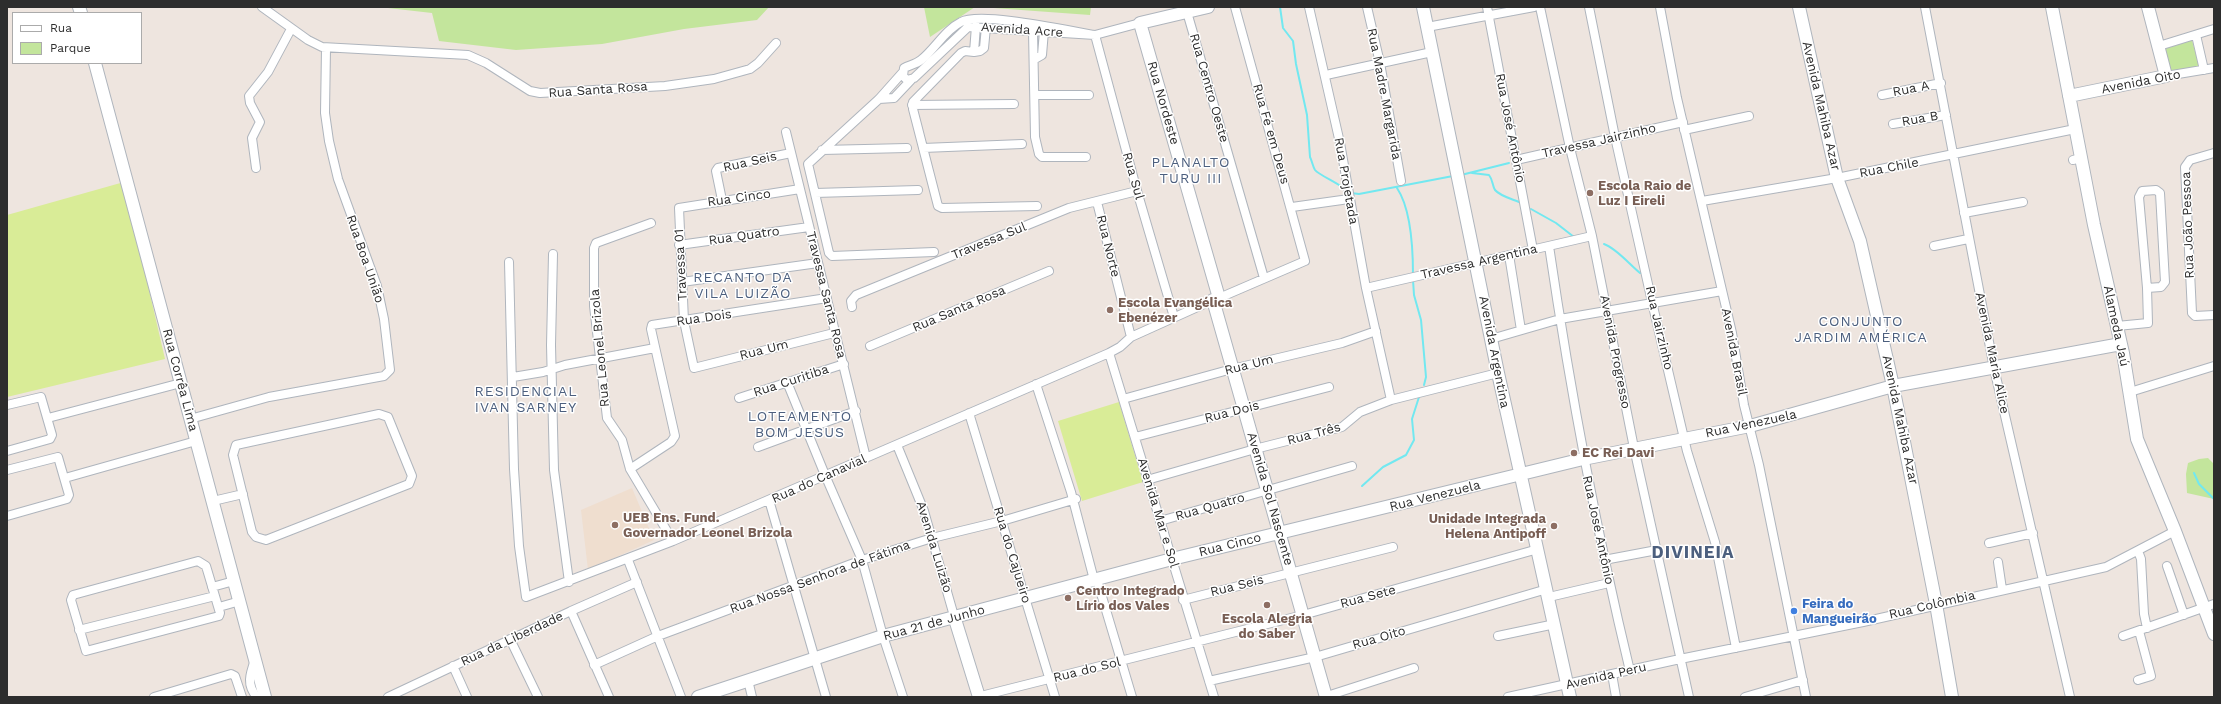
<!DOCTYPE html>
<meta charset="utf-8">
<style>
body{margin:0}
#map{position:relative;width:2221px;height:704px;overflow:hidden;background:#eee5df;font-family:"Work Sans",sans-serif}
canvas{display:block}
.frame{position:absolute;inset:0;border:8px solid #2d2d2d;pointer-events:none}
.legend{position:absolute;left:12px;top:12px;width:130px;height:52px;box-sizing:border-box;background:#fff;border:1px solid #ababab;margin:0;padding:5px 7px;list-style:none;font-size:12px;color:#2d2d2d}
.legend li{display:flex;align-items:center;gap:8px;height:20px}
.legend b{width:20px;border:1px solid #ababab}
</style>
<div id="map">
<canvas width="2221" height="704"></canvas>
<div class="frame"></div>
<ul class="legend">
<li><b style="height:5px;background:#fff"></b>Rua</li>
<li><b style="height:11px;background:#c3e59c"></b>Parque</li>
</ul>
</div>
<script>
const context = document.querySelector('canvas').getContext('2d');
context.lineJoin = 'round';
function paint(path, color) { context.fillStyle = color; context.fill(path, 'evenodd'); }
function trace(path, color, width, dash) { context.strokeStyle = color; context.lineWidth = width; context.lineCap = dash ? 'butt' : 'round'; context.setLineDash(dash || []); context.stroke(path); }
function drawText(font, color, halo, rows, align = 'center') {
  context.font = font + ' "Work Sans",sans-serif'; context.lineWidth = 3; context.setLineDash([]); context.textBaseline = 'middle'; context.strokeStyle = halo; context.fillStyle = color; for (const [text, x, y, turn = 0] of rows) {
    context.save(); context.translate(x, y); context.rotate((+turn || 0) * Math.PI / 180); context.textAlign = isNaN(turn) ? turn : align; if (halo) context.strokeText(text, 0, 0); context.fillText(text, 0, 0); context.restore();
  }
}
const education = new Path2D(`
 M 632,488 L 654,540 L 588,570 L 581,510 Z`);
const green = new Path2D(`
 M 379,7 L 769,7 L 757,20 L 684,29 L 602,44 L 516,50 L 439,41 L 432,13 Z
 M 924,7 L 975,7 L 930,37 Z
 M 980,7 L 1091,7 L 1090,15 Z
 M 2192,40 L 2199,66 L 2171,71 L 2165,48 Z
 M 2208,458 L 2214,464 L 2214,499 L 2187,493 L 2186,474 L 2188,463 L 2199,459 Z`);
const pitch = new Path2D(`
 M 124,182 L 165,359 L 7,397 L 7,215 Z
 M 1119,402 L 1143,482 L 1082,501 L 1058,421 Z`);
const stream = new Path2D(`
 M 1280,7 L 1283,28 L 1293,41 L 1296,64 L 1307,115 L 1310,157 C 1312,161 1313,167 1315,170 C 1319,175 1338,183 1346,190
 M 1472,173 L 1489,175 C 1493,180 1492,185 1495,190 C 1500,196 1512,199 1519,202
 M 1461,175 L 1509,163
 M 1397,188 C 1411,209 1413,250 1413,275
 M 1351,193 L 1359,194 L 1453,176
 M 1531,209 L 1556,223 L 1574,237
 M 1604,244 C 1616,248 1629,264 1640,273
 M 1413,280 L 1414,295 L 1421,320 L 1426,377 L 1424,385
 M 2194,473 L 2199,484 L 2214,499
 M 1362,486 L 1383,467 L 1406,455 L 1414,440 L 1412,419 L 1419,397`);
const street = new Path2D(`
 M 262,7 L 308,40 L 322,47 L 468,55 L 486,63 L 530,91 L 540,93 L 665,86 L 714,79 L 750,69 L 758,63 L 776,43
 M 1309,7 L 1340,143 L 1366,288 L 1391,400
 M 1367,7 L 1380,63 L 1401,181
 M 1487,7 L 1533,250
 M 1540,7 L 1570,148 L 1592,236 L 1634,448 L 1689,697
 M 1589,7 L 1615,137 L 1652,302 L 1687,451 L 1715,542 L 1736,648
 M 1660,7 L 1677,98 L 1732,333 L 1744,405 L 1759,465 L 1806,697
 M 1925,7 L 1994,368 L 2070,697
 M 1187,12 L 1264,278
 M 976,26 L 974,52 L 980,51 L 984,48 L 986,27
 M 1427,27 L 1534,7
 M 1033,31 L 1035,137 L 1039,154 L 1042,157 L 1086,157
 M 1095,35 C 1070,31 980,11 961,22 C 945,30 935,49 921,60 C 916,64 910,65 904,68 L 903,76 L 907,80 L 914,78 L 968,27 L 1095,35 L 1140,23
 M 1095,35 L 1137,191 L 1174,317
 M 2196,35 L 2204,70
 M 2159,46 L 2214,29
 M 974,52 L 965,51 L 961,53 L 913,102 L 913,109 L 938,206 L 942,208 L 1037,206
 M 1035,59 L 1042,55 L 1044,31
 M 903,72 L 879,99 L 808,164 L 829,253 L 832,256 L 934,252
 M 1326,75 L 1432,52
 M 2166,76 L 2214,68
 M 1035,95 L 1089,95
 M 1882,95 L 1941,83
 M 879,99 L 894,98 L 911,80
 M 912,105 L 1014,104
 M 1893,124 L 1946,115
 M 1684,130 L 1749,116
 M 786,132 L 866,458
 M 923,148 L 1022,144
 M 822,150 L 907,148
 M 2214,153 L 2190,160 L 2185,167 L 2192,313 L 2195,316 L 2214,315
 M 1516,160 L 1683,122
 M 2073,160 L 2081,158
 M 256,168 L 252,138 L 260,122 L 250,103 L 249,96 L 268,72 L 291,29
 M 800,189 L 679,208 L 684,321 L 694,368 L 834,333
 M 2156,190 L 2160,193 L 2165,282 L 2161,287 L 2147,288 L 2139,197 L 2142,191 Z
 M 815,193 L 918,190
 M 722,200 L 716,171 L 718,168 L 791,153
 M 1702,201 L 1837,178 L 2075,129
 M 1097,202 L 1131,337
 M 1292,207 L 1349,199
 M 1964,213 L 2023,202
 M 651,223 L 596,243 L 594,248 L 594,306 L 607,418 L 622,440 L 630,469 L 673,541
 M 679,245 L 809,227
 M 1549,246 C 1570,389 1596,530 1630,671
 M 1934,246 L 1968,239
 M 553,254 L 551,345 L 554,470 L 569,582
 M 1509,255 L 1521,330
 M 509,262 L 514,469 L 519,546 L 526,597 L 673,541 L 1109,353 L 1120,347 L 1131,337 L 1213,300
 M 682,282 L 818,263
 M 1366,288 L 1592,236
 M 1219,298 L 1305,261 L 1235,7
 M 852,307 L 851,301 L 856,295 L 1069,208 L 1137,191
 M 2117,326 L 2148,323 L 2147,288
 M 1491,339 L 1560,319 L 1722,291
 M 870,346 L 1049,271
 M 1109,353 L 1214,697
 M 513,377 L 543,372 L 565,365 L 655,348
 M 787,382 L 825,475 L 862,560 L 883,636 L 903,697
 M 1036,384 L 1071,492 L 1093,576 L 1097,580 L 1132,697
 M 2130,392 L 2214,366
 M 739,398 L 844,364
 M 1123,399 L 1232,369 L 1342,343 L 1376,331
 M 7,405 L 41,397 L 52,435 L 50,439 L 7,451
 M 969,413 L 1055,697
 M 379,414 L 388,417 L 412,476 L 409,484 L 266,540 L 256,537 L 252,532 L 233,455 L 236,445 Z
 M 48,418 L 181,383
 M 190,419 L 269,397 L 384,376 L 390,370 L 384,319 L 377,286 L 338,179 L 329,141 L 325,113 L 326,48
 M 1135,437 L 1329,387
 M 897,445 L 924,511 L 954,616
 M 758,447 L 856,411
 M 630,469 L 671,442 L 675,436 L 651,329 L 652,325 L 827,298
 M 7,470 L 58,457 L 69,495 L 67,499 L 7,516
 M 65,478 L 196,441
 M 1147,480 L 1255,449 L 1342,427 L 1360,412 L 1391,400 L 1498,373
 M 769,500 L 826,697
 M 213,501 L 243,494
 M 1160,521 L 1352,466
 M 1989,543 L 2033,533
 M 2138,551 L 2141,559 L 2144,614 L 2147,628
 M 628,560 L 681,697
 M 1604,560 L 1657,550
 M 198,561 L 206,566 L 220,613 L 219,616 L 86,651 L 71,600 L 73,595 Z
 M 1998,562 L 2002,589
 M 2167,566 L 2184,615
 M 212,587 L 234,581
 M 1549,597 L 1609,583
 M 1183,600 L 1393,547
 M 219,607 L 240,601
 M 571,611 L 609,697
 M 79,630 L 215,596
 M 1498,636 L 1555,624
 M 2123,636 L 2214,604
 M 510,639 L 538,697
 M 255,660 C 250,674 246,685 257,697
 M 594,665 L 658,636 L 862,560 L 932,538 L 1002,521 L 1076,499
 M 453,666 L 467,697
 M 1612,674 L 1616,697
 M 748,680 L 752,697
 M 2138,680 L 2151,676 L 2139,631
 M 1209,681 L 1315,657 L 1547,589
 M 154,697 L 231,674 L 235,676 L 242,697
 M 388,697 L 571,611 L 637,582
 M 977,697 L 1303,615 L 1538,549
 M 1324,697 L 1414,668
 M 1508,697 L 1680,659 L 1863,622 L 2106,567 L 2175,531
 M 1745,697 L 1803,680`);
const secondary = new Path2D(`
 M 79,7 L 81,13
 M 1208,7 L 1140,23 L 1219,298 L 1213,300 L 1326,697
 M 1423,7 L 1498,373 L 1570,697
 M 1799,7 L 1837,178 L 1860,241 L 1893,386 L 1936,604 L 1952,697
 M 2052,7 L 2094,225 L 2123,353 L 2137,439 L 2175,531 L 2214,634
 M 95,63 L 265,697
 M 2069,96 L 2166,76 L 2148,7
 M 954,616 L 979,697
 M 698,697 L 883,636 L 1172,559 L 1583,459 L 1750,426 L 1893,386 L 2121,344`);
const markers = [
 [1590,193,4,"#8d6e63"],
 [1110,310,4,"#8d6e63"],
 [1574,453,4,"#8d6e63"],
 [615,525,4,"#8d6e63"],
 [1554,526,4,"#8d6e63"],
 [1068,598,4,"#8d6e63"],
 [1267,605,4,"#8d6e63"],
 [1794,611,4,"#3f7fe0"]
];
const streetNames = [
 ["Avenida Acre",1022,30,4],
 ["Avenida Oito",2141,82,-11],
 ["Rua Centro Oeste",1209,88,74],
 ["Rua A",1911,89,-11],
 ["Rua Santa Rosa",598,90,-4],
 ["Rua Madre Margarida",1384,94,79],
 ["Rua Nordeste",1163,103,74],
 ["Avenida Mahiba Azar",1821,106,77],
 ["Rua B",1920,119,-10],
 ["Rua José Antônio",1510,128,79],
 ["Rua Fé em Deus",1271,134,74],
 ["Travessa Jairzinho",1599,141,-13],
 ["Rua Seis",750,162,-13],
 ["Rua Chile",1889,168,-11],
 ["Rua Sul",1133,176,74],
 ["Rua Projetada",1346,181,80],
 ["Rua Cinco",739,198,-8],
 ["Rua João Pessoa",2188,225,-92],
 ["Rua Quatro",744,236,-8],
 ["Travessa Sul",989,241,-22],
 ["Rua Norte",1108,246,76],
 ["Rua Boa União",365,259,71],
 ["Travessa Argentina",1479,262,-13],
 ["Travessa 01",681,265,-93],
 ["Travessa Santa Rosa",826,295,76],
 ["Rua Santa Rosa",959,309,-23],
 ["Rua Dois",704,318,-8],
 ["Alameda Jaú",2116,326,78],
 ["Rua Jairzinho",1659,328,77],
 ["Rua Leonel Brizola",600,348,-95],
 ["Rua Um",764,350,-14],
 ["Avenida Argentina",1494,352,79],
 ["Avenida Progresso",1615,352,79],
 ["Avenida Brasil",1734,352,79],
 ["Avenida Maria Alice",1992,353,78],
 ["Rua Um",1249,365,-14],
 ["Rua Corrêa Lima",180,380,75],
 ["Rua Curitiba",791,381,-18],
 ["Rua Dois",1232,412,-14],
 ["Avenida Mahiba Azar",1900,420,78],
 ["Rua Venezuela",1751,424,-12],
 ["Rua Três",1314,434,-15],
 ["Rua do Canavial",819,479,-24],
 ["Rua Venezuela",1435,496,-14],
 ["Avenida Sol Nascente",1270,499,74],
 ["Rua Quatro",1210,507,-16],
 ["Avenida Mar e Sol",1158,513,73],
 ["Rua José Antônio",1598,530,78],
 ["Rua Cinco",1230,545,-14],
 ["Avenida Luizão",934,547,73],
 ["Rua do Cajueiro",1012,555,73],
 ["Rua Nossa Senhora de Fátima",820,577,-20],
 ["Rua Seis",1237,586,-14],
 ["Rua Sete",1368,597,-15],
 ["Rua Colômbia",1932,605,-13],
 ["Rua 21 de Junho",934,623,-15],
 ["Rua Oito",1379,638,-16],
 ["Rua da Liberdade",512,639,-25],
 ["Rua do Sol",1087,670,-14],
 ["Avenida Peru",1606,676,-13]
];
const educationNames = [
 ["Escola Raio de",1598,186],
 ["Luz I Eireli",1598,201],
 ["Escola Evangélica",1118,303],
 ["Ebenézer",1118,318],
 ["EC Rei Davi",1582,453],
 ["UEB Ens. Fund.",623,518],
 ["Governador Leonel Brizola",623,533],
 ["Unidade Integrada",1546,519,"right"],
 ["Helena Antipoff",1546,534,"right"],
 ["Centro Integrado",1076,591],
 ["Lírio dos Vales",1076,606],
 ["Escola Alegria",1267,619,"center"],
 ["do Saber",1267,634,"center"]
];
const shopNames = [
 ["Feira do",1802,604],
 ["Mangueirão",1802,619]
];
const neighbourhoodNames = [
 ["PLANALTO",1191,163],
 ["TURU III",1191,179],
 ["RECANTO DA",743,278],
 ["VILA LUIZÃO",743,294],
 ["CONJUNTO",1861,322],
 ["JARDIM AMÉRICA",1861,338],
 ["RESIDENCIAL",526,392],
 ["IVAN SARNEY",526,408],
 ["LOTEAMENTO",800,417],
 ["BOM JESUS",800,433]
];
const districtNames = [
 ["DIVINEIA",1693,553]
];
paint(education, '#efdecf');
paint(green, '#c3e59c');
paint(pitch, '#d9ec97');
trace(stream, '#72e8f0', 2);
trace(street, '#afb5bd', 10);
trace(secondary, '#afb5bd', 14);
trace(street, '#fff', 8);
trace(secondary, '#fff', 12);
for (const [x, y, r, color] of markers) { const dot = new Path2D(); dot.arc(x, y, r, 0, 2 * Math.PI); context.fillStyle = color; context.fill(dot); trace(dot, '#fff', 1.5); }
drawText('13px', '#2d2d2d', '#fff', streetNames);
drawText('bold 13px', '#785e54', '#fff', educationNames, 'left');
drawText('bold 13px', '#366cbe', '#fff', shopNames, 'left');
context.letterSpacing = '1px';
drawText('14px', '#4c5f7e', '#fff', neighbourhoodNames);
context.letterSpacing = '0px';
context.letterSpacing = '1px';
drawText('bold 17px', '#4c5f7e', '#fff', districtNames);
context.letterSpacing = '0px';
</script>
